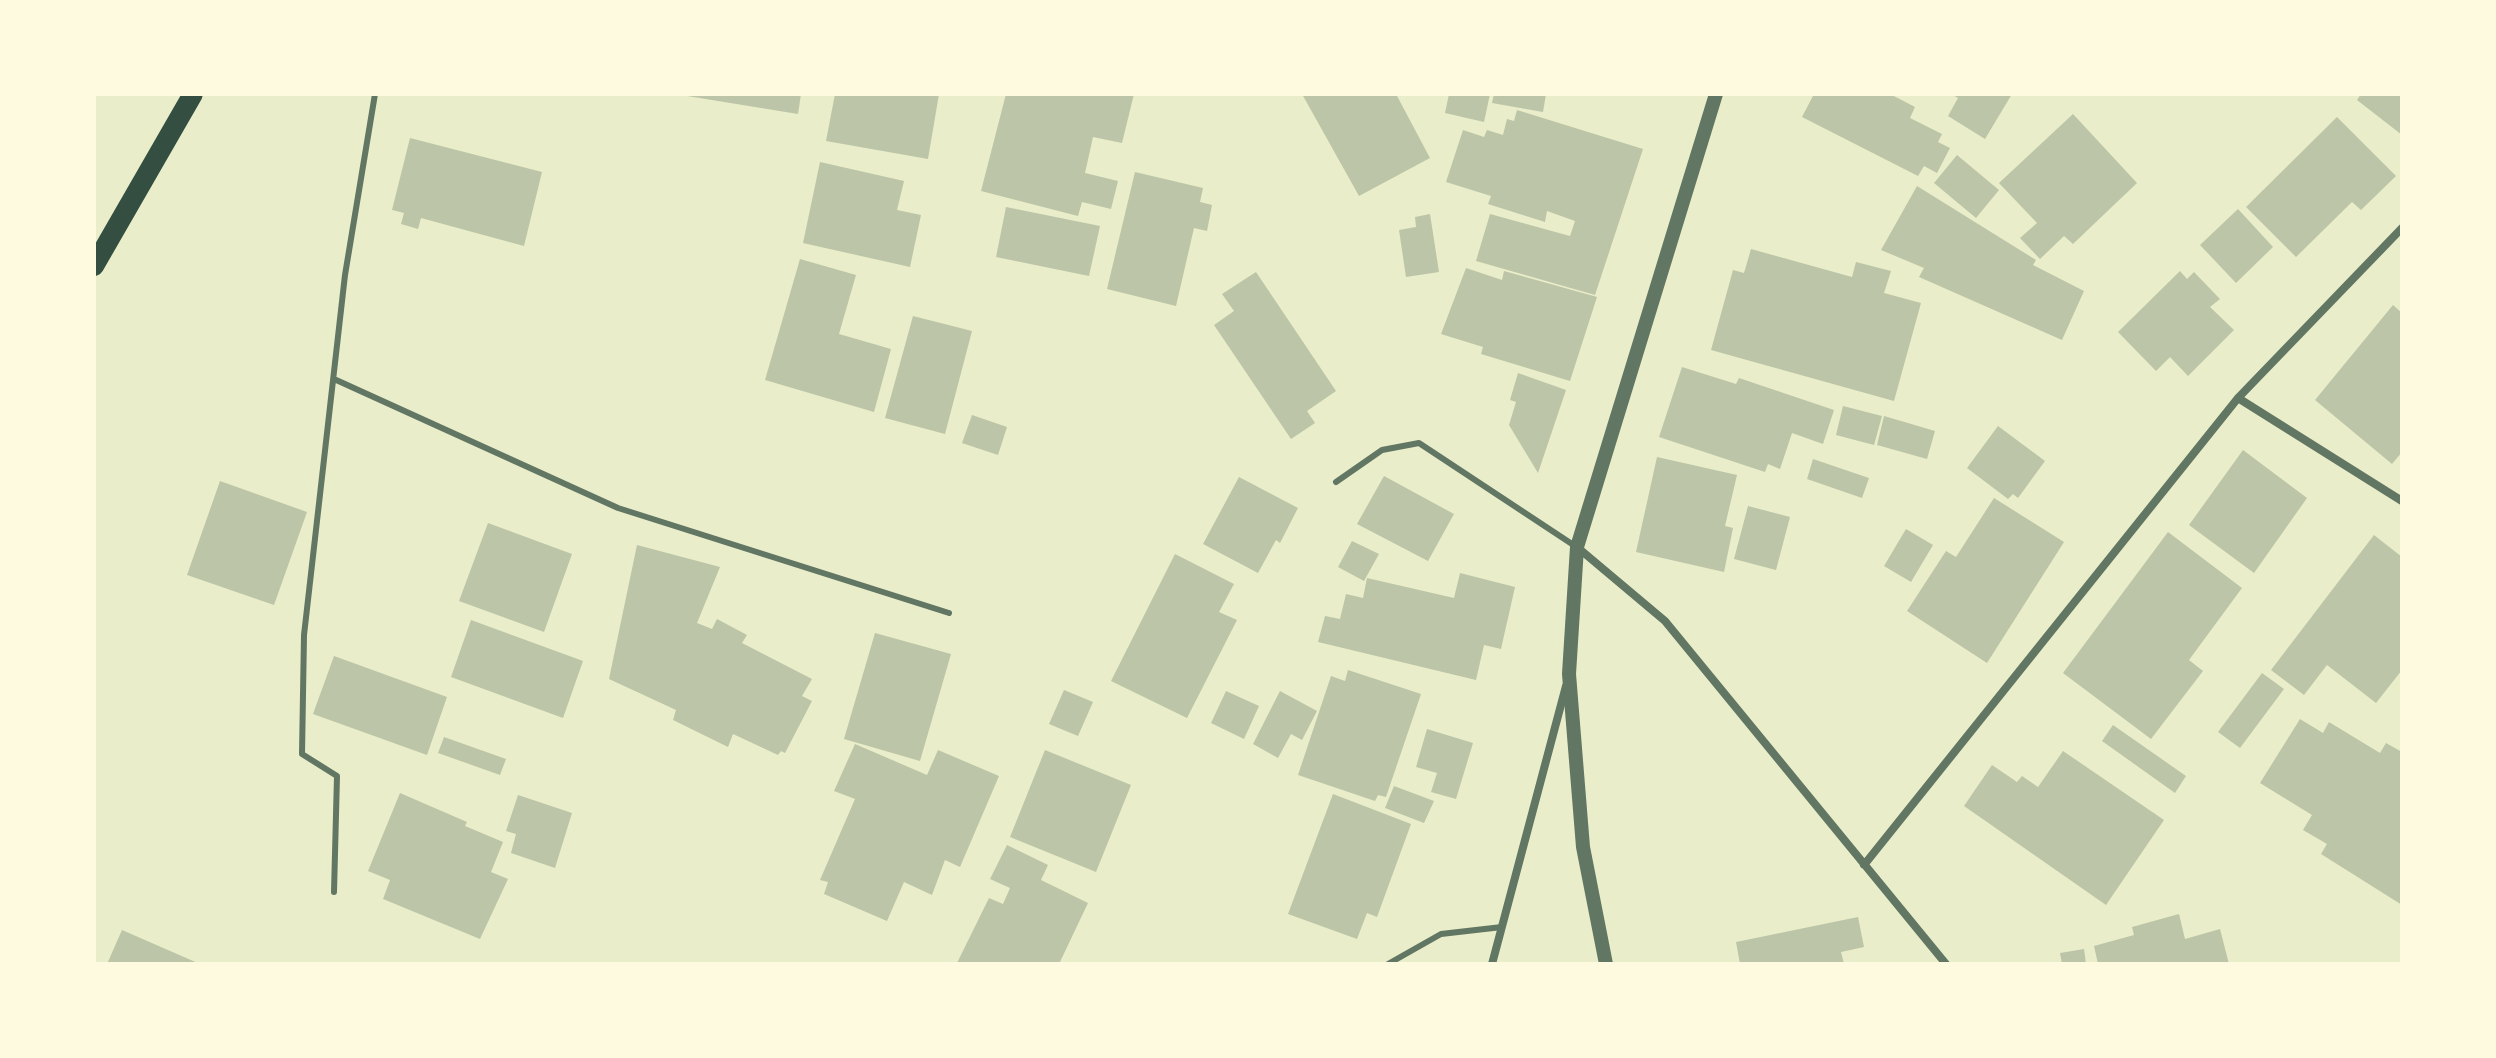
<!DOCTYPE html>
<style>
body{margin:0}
#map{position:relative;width:2496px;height:1058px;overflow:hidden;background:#e9edc9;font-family:Arial,sans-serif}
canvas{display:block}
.frame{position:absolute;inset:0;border:96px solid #fefae0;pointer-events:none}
</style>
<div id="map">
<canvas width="2496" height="1058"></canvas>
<div class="frame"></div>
</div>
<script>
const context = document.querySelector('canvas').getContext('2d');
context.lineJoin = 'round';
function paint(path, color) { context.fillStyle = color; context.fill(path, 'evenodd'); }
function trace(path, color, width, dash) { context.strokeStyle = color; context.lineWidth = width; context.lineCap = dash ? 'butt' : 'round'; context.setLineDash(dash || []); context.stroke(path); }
const building = new Path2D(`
 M 675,94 L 801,94 L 798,114 Z
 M 835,94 L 939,94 L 928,159 L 826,141 Z
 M 1006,94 L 1134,94 L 1122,143 L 1093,137 L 1085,173 L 1118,181 L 1111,209 L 1082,202 L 1078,216 L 981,191 Z
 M 1302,94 L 1396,94 L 1430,158 L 1359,196 Z
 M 1449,94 L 1490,94 L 1484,122 L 1445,113 Z
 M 1494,94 L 1546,94 L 1543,112 L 1492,103 Z
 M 1814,94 L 1890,94 L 1915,107 L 1910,118 L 1942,134 L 1938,142 L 1950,148 L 1937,173 L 1924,166 L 1918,176 L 1802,117 Z
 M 1951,94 L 2012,94 L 1985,139 L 1948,116 L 1958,98 Z
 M 2361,94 L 2402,94 L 2402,135 L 2357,100 Z
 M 1517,110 L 1643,149 L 1595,295 L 1476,261 L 1490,214 L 1570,236 L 1575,221 L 1547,211 L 1545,222 L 1488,204 L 1491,196 L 1446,182 L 1463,130 L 1484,137 L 1487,130 L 1503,135 L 1507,119 L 1514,121 Z
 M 2073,114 L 2137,183 L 2073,244 L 2064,236 L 2040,259 L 2020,238 L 2037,223 L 1999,183 Z
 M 2337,117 L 2396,176 L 2361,210 L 2352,202 L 2296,257 L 2246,207 Z
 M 410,138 L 542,172 L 524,246 L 421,218 L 418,229 L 401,224 L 404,213 L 392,210 Z
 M 1957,155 L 1999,190 L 1976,218 L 1934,183 Z
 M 820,162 L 904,181 L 897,210 L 921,215 L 910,267 L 803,243 Z
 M 1135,172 L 1203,188 L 1200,202 L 1212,205 L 1207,231 L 1194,228 L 1176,306 L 1107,289 Z
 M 1917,186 L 2036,260 L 2033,265 L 2084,291 L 2062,340 L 1919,277 L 1924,268 L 1881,250 Z
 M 1006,207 L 1100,226 L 1089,276 L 996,257 Z
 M 2238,209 L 2273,247 L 2236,283 L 2200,245 Z
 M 1430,214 L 1439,272 L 1406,277 L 1399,230 L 1416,227 L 1415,217 Z
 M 1751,249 L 1852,277 L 1856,262 L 1891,271 L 1884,293 L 1921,303 L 1894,401 L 1711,350 L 1733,270 L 1744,273 Z
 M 800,259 L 856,275 L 839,334 L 891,349 L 874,412 L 765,380 Z
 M 1466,268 L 1502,280 L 1504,271 L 1597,297 L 1570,381 L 1481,354 L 1483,347 L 1441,334 Z
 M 2180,271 L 2187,279 L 2194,272 L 2220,299 L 2210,307 L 2234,330 L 2188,376 L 2170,357 L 2156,371 L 2118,332 Z
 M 1256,272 L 1336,391 L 1307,411 L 1315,423 L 1291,439 L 1214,325 L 1234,311 L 1222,294 Z
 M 2393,305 L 2402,313 L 2402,452 L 2392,464 L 2315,400 Z
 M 913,316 L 972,331 L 945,434 L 885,418 Z
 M 1682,367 L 1736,384 L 1739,378 L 1834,410 L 1823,444 L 1792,433 L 1780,469 L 1768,464 L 1765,472 L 1659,437 Z
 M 1518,373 L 1566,390 L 1538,473 L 1509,425 L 1516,402 L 1510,400 Z
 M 1843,406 L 1882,416 L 1874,445 L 1836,435 Z
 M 972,415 L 1007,427 L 998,455 L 962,443 Z
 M 1884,416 L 1935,431 L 1927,459 L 1877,445 Z
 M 1998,426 L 2045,461 L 2018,498 L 2013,494 L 2008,499 L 1967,468 Z
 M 2243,450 L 2307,498 L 2254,573 L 2189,525 Z
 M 1657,457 L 1737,475 L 1725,526 L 1733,528 L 1724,572 L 1636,552 Z
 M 1813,459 L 1869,478 L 1862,498 L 1807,479 Z
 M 1384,476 L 1454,514 L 1428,561 L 1357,524 Z
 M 1239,477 L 1298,508 L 1280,543 L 1276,540 L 1258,573 L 1203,544 Z
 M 220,481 L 307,512 L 274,605 L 187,575 Z
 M 1994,498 L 2064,542 L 1987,663 L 1907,611 L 1946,551 L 1956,557 Z
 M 1748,506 L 1790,517 L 1776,570 L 1734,559 Z
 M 488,523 L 572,554 L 544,632 L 459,601 Z
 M 1906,529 L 1933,545 L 1911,582 L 1884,566 Z
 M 2168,532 L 2242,588 L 2189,660 L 2203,671 L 2151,739 L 2063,673 Z
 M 2374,535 L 2402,557 L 2402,670 L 2376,703 L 2327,665 L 2304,695 L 2271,670 Z
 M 1352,541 L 1379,554 L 1364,581 L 1338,567 Z
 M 637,545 L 720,567 L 697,623 L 712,629 L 717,619 L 747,635 L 742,643 L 812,679 L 802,696 L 812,701 L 785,753 L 781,751 L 778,755 L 733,734 L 728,747 L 673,720 L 676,710 L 609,679 Z
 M 1175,554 L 1234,584 L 1219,612 L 1237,620 L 1187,718 L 1111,681 Z
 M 1460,573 L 1515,587 L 1501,649 L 1484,645 L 1476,680 L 1318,642 L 1325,616 L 1340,619 L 1346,594 L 1363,598 L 1367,578 L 1454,598 Z
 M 471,620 L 583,661 L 563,718 L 451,677 Z
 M 875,633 L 951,654 L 920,761 L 844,739 Z
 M 334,656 L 447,697 L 427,755 L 313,714 Z
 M 1348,670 L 1421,694 L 1386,797 L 1378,795 L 1375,801 L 1298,775 L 1331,676 L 1345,681 Z
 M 2262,673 L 2284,689 L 2240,748 L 2218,732 Z
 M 1064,690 L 1093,702 L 1078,736 L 1049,724 Z
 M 1226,691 L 1259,706 L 1244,739 L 1211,723 Z
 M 1280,691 L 1317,711 L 1302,740 L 1291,734 L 1278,758 L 1253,744 Z
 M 2300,719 L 2323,733 L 2329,722 L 2380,753 L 2386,743 L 2402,752 L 2402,905 L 2321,854 L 2327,844 L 2303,830 L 2312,815 L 2260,783 Z
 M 2113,725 L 2186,776 L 2175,793 L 2102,741 Z
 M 1427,729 L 1473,743 L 1456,799 L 1431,792 L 1437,773 L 1416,767 Z
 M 444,737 L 506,759 L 500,775 L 438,753 Z
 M 855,744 L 927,775 L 938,750 L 999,776 L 960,867 L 945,860 L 932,895 L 904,882 L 887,921 L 824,894 L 828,882 L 820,880 L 855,799 L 834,791 Z
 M 1045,750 L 1131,785 L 1096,872 L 1010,837 Z
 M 2063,751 L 2164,820 L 2106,905 L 1964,806 L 1992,765 L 2017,782 L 2022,776 L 2038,787 Z
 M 1394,786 L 1434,801 L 1424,823 L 1385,808 Z
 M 400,793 L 467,822 L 465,826 L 503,842 L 491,872 L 508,879 L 480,939 L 383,899 L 390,880 L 368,871 Z
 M 1333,794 L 1411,824 L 1377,917 L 1367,913 L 1357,939 L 1288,914 Z
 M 518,795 L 572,813 L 555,868 L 511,853 L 516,834 L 506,831 Z
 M 1007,845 L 1048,865 L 1041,880 L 1088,903 L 1059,964 L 957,963 L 989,898 L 1003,904 L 1010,888 L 990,879 Z
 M 2179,914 L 2185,939 L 2220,929 L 2229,964 L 2098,964 L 2094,946 L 2134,935 L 2132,927 Z
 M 1858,917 L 1864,947 L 1841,952 L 1844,964 L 1740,964 L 1736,942 Z
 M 122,930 L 200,964 L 107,964 Z
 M 2084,949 L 2086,964 L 2062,964 L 2060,953 Z`);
const service = new Path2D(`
 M 334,379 L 618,508 L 949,613
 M 1336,482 L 1382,450 L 1419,443 L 1575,546
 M 334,892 L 337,776 L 302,754 L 304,635 L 345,275 L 375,94
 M 1388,964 L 1441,934 L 1502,927`);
const minor = new Path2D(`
 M 2238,398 L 2402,501
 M 1577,547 L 1665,621 L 1946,964
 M 1864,865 L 2238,398 L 2402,228
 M 1492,964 L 1566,686`);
const tertiary = new Path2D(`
 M 1606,964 L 1583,847 L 1569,674 L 1577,547 L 1716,94`);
const primary = new Path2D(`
 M 94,266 L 193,94`);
paint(building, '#bcc5a7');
trace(service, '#617663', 6);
trace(minor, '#617663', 8);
trace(tertiary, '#617663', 14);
trace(primary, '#344e41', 20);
</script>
